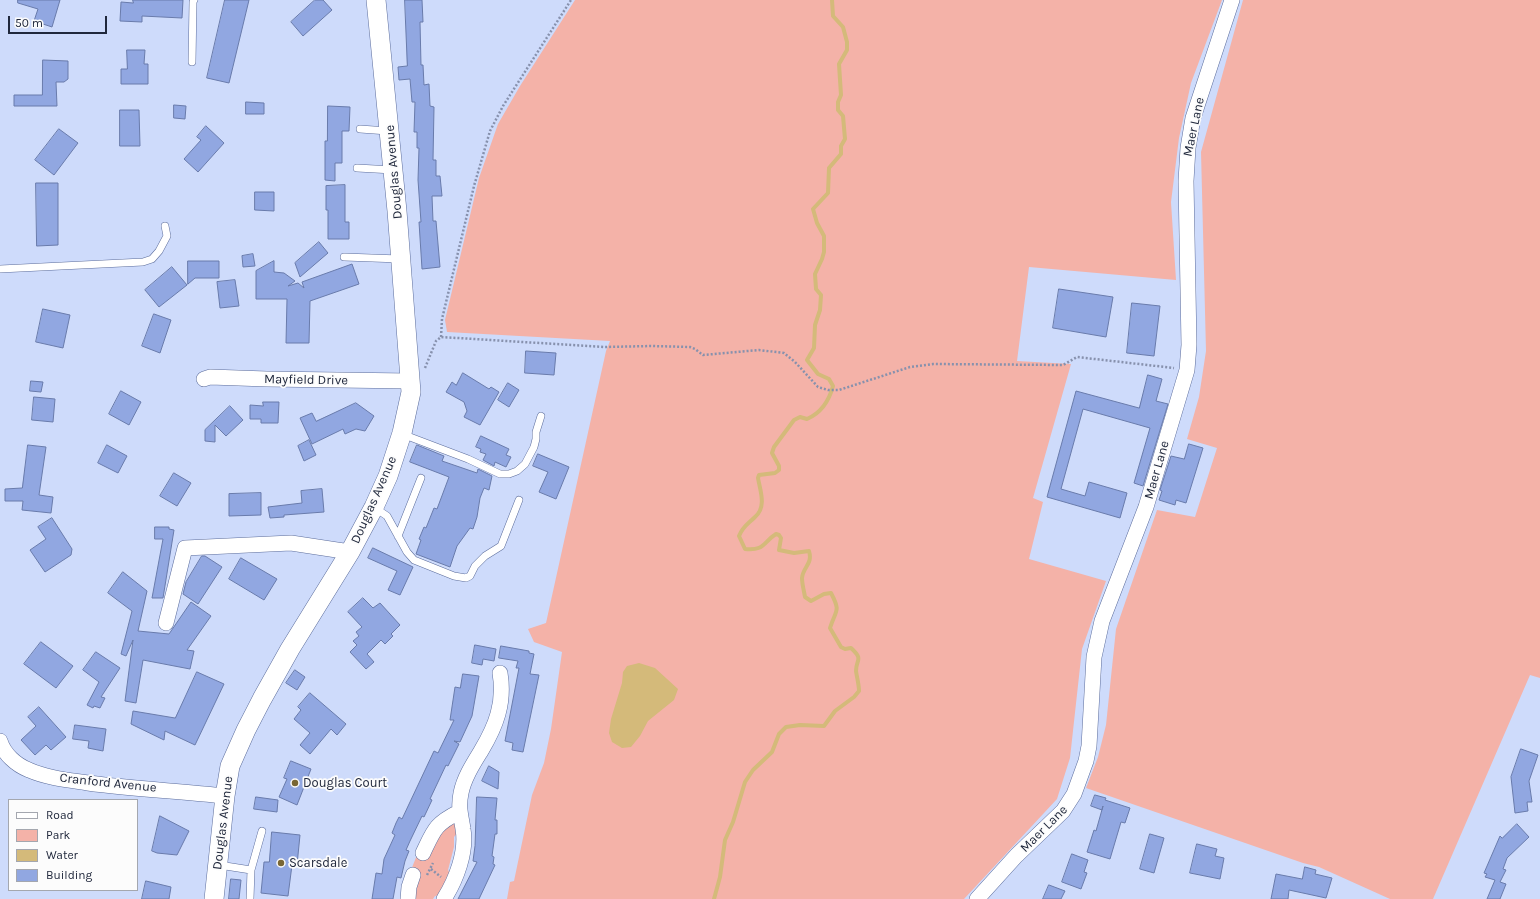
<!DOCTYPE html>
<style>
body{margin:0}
#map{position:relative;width:1540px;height:899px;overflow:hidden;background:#cedbfb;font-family:Karla,sans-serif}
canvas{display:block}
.legend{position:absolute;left:8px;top:799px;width:130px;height:92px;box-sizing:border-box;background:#fcfcfc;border:1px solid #a4a7af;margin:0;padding:5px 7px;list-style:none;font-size:12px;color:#20283c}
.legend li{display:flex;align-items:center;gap:8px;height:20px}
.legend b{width:20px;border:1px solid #a4a7af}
.scale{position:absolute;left:8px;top:16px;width:99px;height:18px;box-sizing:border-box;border:2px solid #20283c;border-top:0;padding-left:5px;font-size:12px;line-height:14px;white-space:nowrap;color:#20283c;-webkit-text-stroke:3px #fcfcfc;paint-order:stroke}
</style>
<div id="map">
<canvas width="1540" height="899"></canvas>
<ul class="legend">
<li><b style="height:5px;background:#fff"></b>Road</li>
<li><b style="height:11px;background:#f4b2a8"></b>Park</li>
<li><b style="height:11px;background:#d4ba7a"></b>Water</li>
<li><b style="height:11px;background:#91a7e1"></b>Building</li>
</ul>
<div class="scale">50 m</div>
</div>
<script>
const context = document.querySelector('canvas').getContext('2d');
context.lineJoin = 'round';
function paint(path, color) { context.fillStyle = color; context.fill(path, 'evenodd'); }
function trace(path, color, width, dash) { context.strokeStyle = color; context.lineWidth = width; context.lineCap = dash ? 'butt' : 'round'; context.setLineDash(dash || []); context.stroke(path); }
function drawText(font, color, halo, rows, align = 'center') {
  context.font = font + ' Karla,sans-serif'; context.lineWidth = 3.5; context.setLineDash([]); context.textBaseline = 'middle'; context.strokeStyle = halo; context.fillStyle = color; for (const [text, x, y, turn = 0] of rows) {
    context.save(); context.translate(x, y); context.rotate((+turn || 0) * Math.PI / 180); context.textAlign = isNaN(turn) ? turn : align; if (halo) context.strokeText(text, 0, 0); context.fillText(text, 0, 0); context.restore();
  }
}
const green = new Path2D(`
 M 575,0 L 1222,0 L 1191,83 L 1179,138 L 1171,202 L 1176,280 L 1029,267 L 1017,361 L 1071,364 L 1033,498 L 1043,502 L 1029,559 L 1106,581 L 1082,649 L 1070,758 L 1057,799 L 964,899 L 507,899 L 510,882 L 514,881 L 532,795 L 544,763 L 551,729 L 562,652 L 534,642 L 528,629 L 546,623 L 606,351 L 610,341 L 447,332 L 445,320 L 479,178 L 498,124 L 520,86 Z
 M 1243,0 L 1540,0 L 1540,678 L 1530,675 L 1433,899 L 1390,899 L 1319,867 L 1303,863 L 1086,788 L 1098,757 L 1106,725 L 1116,629 L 1157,510 L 1195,517 L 1217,448 L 1187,439 L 1199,397 L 1206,351 L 1201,152 Z
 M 454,821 L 459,831 L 454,837 L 454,847 L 448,870 L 450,873 L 441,895 L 435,896 L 433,899 L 413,899 L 411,870 L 417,855 L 440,829 Z`);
const water = new Path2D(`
 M 639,663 L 655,668 L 678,689 L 674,700 L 648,721 L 640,736 L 631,747 L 622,748 L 612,742 L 609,733 L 611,719 L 622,683 L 623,672 L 627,666 Z`);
const stream = new Path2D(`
 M 714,899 L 720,877 L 725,840 L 733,822 L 745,782 L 753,770 L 772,752 L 779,734 L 786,727 L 800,725 L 824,726 L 835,711 L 854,697 L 859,691 C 859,685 857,678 856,671 C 856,659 864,660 851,648 L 845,649 L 841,647 L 830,628 C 836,609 841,612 831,593 L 824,594 L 811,601 L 805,597 C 804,591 802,584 802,578 C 803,567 813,564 809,551 L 794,553 L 779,550 L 781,538 L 779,535 L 776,534 C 763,542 765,551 745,549 L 739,536 C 743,526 748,524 755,517 C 767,507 760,490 758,478 L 759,475 L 775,473 L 779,470 L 779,466 L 772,453 L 774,447 L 794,420 L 800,417 L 807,419 C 821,413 829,401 833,386 L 829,379 L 818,374 L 807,360 L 814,348 L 815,325 L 820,310 L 821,295 L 816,289 L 815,274 L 822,259 L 824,252 L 824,236 L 817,223 L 813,209 L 828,193 L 829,168 L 841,154 L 841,146 L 845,139 L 843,116 L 838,110 L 838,102 L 841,95 L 839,64 L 847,50 L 847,42 L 843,27 L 833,16 L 832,0`);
const building = new Path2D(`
 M 18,0 L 60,0 L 52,27 L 34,21 L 38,9 L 18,3 Z
 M 133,0 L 183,0 L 182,18 L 142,16 L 142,22 L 120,21 L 121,2 L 133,3 Z
 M 225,0 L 249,0 L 229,83 L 207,78 Z
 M 315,0 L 323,0 L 332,10 L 303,36 L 291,22 Z
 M 405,0 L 422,0 L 423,22 L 420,22 L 421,65 L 423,65 L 424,85 L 429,84 L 430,106 L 434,107 L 433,160 L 436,160 L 436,176 L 440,176 L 442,196 L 432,196 L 433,221 L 436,221 L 440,267 L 422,269 L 419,222 L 421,222 L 418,180 L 419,148 L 417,148 L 417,132 L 414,132 L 415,102 L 412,102 L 410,79 L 399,80 L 398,67 L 407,66 Z
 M 127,50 L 145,50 L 144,64 L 148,64 L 148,84 L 121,84 L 121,69 L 127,69 Z
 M 43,60 L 68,61 L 68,79 L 64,82 L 56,82 L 57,106 L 14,106 L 14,95 L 42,95 Z
 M 246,102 L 264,103 L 264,114 L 246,114 Z
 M 174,105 L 186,106 L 185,119 L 174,118 Z
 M 328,106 L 350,107 L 349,131 L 342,131 L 342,163 L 335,163 L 335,181 L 325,180 L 325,141 L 327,141 Z
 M 120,110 L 139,110 L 140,146 L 120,146 Z
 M 206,126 L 224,143 L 198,172 L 184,159 L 201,140 L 197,137 Z
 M 59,129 L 78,143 L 54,175 L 35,160 Z
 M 36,183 L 58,183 L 58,245 L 37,246 Z
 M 345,185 L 345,222 L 349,222 L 349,239 L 328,239 L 328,210 L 326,210 L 326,186 Z
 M 255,192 L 274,192 L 274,211 L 255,210 Z
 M 319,242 L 328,253 L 300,277 L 295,263 Z
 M 253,254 L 255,266 L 243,267 L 242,256 Z
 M 188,261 L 219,261 L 219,278 L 195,278 L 188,284 Z
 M 274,261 L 274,272 L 284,273 L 295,281 L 288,286 L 298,283 L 304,288 L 302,282 L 352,264 L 359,284 L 310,301 L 309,343 L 286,343 L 287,299 L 256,299 L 256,271 Z
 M 172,267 L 187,285 L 159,307 L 145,290 Z
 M 235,280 L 239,306 L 220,308 L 217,282 Z
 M 1059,289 L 1113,297 L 1106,337 L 1053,328 Z
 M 1132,303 L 1160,306 L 1154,356 L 1127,353 Z
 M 43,309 L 70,315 L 63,348 L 36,342 Z
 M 154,314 L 171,320 L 160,353 L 142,346 Z
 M 526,351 L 556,353 L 554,375 L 525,373 Z
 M 463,373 L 489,389 L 491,387 L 499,392 L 480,425 L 464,417 L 467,411 L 464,402 L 446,392 L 452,382 L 456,385 Z
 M 1148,375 L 1162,379 L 1156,401 L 1168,404 L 1143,486 L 1134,483 L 1150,428 L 1083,409 L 1061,489 L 1085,496 L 1089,482 L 1127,493 L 1120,518 L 1047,497 L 1076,391 L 1139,408 Z
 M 31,381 L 43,382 L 41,392 L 30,391 Z
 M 508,383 L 519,390 L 509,407 L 498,400 Z
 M 121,391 L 141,402 L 129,425 L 109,414 Z
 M 34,397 L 55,399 L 53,422 L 32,420 Z
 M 263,402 L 279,402 L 278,423 L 261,423 L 261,419 L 250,419 L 250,405 L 263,406 Z
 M 356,403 L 374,416 L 365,431 L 356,429 L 345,434 L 343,429 L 312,444 L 300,418 L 312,413 L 316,421 Z
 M 230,406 L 243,420 L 226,436 L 215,425 L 215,442 L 205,441 L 205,430 Z
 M 481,436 L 509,449 L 506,455 L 511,457 L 506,467 L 495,462 L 494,466 L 483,460 L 486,454 L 480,452 L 481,449 L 476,447 Z
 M 309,440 L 316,455 L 304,461 L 298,446 Z
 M 1189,444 L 1203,448 L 1186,503 L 1176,500 L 1175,505 L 1159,500 L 1162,491 L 1160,490 L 1171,456 L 1184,459 Z
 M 28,445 L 46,447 L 39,495 L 53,497 L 51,513 L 22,510 L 23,501 L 5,501 L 5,489 L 22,488 Z
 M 107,445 L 127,456 L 118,473 L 98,463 Z
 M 417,445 L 444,456 L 442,461 L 477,473 L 478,469 L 492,476 L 489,490 L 484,488 L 480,498 L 477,517 L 473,529 L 470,528 L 457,546 L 450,567 L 416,554 L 421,540 L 419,539 L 424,527 L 426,528 L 434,508 L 437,509 L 449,477 L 410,462 Z
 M 538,454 L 569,467 L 556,499 L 539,492 L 548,472 L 533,466 Z
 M 174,473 L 191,483 L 177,506 L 160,496 Z
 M 322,489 L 324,512 L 284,515 L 284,517 L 270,518 L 268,507 L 302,503 L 301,491 Z
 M 261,493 L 261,515 L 229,516 L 229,494 Z
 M 52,518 L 72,549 L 71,555 L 45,572 L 30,550 L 46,539 L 38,527 Z
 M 155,527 L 169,527 L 169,529 L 174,530 L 163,598 L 152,598 L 163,539 L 155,539 Z
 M 373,548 L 413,567 L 400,595 L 388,590 L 397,571 L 368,558 Z
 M 202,556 L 205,556 L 222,567 L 198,604 L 183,594 L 186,582 Z
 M 241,558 L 277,579 L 264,600 L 229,579 Z
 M 123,572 L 147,591 L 138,631 L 169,634 L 191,602 L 211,616 L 187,650 L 194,651 L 190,669 L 143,660 L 136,703 L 125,701 L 133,640 L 126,656 L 121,654 L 132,611 L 108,593 Z
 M 363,598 L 373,608 L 380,603 L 400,625 L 391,634 L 393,636 L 385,644 L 381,640 L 367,654 L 374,662 L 366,669 L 350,652 L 357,645 L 353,641 L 359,636 L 356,632 L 362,627 L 348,612 Z
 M 41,642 L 73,666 L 56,688 L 24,664 Z
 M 475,645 L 496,649 L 494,661 L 483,659 L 482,665 L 472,663 Z
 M 501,646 L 529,651 L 529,653 L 534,654 L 530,674 L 539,675 L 523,752 L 512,750 L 513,743 L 505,741 L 519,668 L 516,668 L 518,661 L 499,658 Z
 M 96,652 L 120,668 L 101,697 L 105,698 L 100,708 L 94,706 L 93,708 L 87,705 L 99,682 L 83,670 Z
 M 295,670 L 305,677 L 297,690 L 286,683 Z
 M 197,672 L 224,684 L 195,745 L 165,731 L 164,740 L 131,724 L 133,711 L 175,718 Z
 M 463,674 L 479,676 L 472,716 L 460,742 L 454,741 L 459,744 L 448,766 L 446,765 L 430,799 L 432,800 L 424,817 L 422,816 L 410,841 L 406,850 L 409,851 L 405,861 L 401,878 L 397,877 L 393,899 L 372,899 L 376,873 L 382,874 L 384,859 L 395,835 L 392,833 L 396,823 L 399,817 L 402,819 L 434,751 L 438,753 L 454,720 L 450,720 L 455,687 L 460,688 Z
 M 310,693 L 346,724 L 337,735 L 331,729 L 310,754 L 300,745 L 310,733 L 294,719 L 301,710 L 298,707 Z
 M 39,707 L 66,737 L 51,750 L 46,745 L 35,755 L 21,740 L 36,726 L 28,717 Z
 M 75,725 L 106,729 L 103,751 L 88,748 L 89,741 L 73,739 Z
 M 1521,749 L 1538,755 L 1529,781 L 1532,802 L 1527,802 L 1528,811 L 1515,813 L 1511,777 Z
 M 291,761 L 311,769 L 297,805 L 279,797 L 287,779 L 284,778 Z
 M 489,766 L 499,772 L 498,789 L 482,781 Z
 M 1095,795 L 1106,798 L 1105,800 L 1130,808 L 1125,823 L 1121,822 L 1110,859 L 1087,852 L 1094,830 L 1096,831 L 1103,806 L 1102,810 L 1091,806 Z
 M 256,797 L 278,800 L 277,812 L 254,809 Z
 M 477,797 L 497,798 L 495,820 L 497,820 L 497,834 L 495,834 L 492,856 L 494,857 L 493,864 L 495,865 L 479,899 L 458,899 L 477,862 L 473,861 L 475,846 Z
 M 160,816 L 189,831 L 177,855 L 157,853 L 152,851 Z
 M 1517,824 L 1529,837 L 1507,858 L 1503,869 L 1506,870 L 1500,882 L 1506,884 L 1500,899 L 1487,899 L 1495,880 L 1485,877 L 1487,874 L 1484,873 L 1500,836 L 1502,838 Z
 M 272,832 L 300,835 L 297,865 L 292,865 L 288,896 L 261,893 L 264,862 L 269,862 Z
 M 1150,834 L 1164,838 L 1154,873 L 1140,869 Z
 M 1197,844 L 1217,849 L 1215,856 L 1224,858 L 1220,879 L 1190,873 Z
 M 1072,854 L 1088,860 L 1084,872 L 1087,873 L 1081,889 L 1062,882 Z
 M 1305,867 L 1316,870 L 1315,874 L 1332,878 L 1326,898 L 1289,890 L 1288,899 L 1271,899 L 1276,874 L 1302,879 Z
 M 231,879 L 241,880 L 239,899 L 229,899 Z
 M 146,881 L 171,887 L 169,899 L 142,899 Z
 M 1049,885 L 1065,891 L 1061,899 L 1043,899 Z`);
const path = new Path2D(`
 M 441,337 L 442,319 L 474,186 L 490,131 L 503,106 L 571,0
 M 425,368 L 436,341 L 441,337 L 605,347 L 651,346 L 690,347 L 695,349 L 703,355 L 759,350 L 784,353 L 795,362 L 818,387 L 828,390 L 839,390 L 910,367 L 933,364 L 1063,365 L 1077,357 L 1174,368
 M 431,869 L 441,877
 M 427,875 L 433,863`);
const service = new Path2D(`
 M 192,62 L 193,2 L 194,0
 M 360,129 L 388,131
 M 357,168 L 393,170
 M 344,257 L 400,259
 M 0,269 L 143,262 L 152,259 L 159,251 L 167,236 L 165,226
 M 402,434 L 468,459 L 500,474 L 509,474 L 517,471 L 525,464 L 534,447 L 536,439 L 536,432 L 541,416
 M 375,508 L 387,516 L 407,552 L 414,560 L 454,576 L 466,578 L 470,576 L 475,566 L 485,556 L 501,546 L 519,500
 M 398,536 L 421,478
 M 219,865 L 251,870 L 250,899
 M 251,870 L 262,831`);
const minor = new Path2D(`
 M 204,379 L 210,377 L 267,379 L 409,381
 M 166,623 L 185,548 L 291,543 L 350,552
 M 0,741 C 4,754 16,765 29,770 C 47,778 68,780 88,783 C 133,789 179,791 225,796
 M 423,853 C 434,830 435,824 459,812
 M 408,899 L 409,887 L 413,875
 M 444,899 C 456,880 467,852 463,829 C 461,815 458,808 461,793 C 464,778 473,764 481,751 C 496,726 505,703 500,673
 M 977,899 L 1016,856 L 1063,811 L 1074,794 L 1086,761 L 1089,746 L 1094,657 L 1102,621 L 1146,507 L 1187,370 L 1189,345 L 1186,181 L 1188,148 L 1193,118 L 1232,0`);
const tertiary = new Path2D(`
 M 214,899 L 225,796 L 230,766 L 246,730 L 262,699 L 290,649 L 350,552 L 374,507 L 388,476 L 402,433 L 411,392 L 397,211 L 376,0`);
const markers = [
 [295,783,4,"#796634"],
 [281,863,4,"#796634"]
];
const streetNames = [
 ["Maer Lane",1194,127,-78],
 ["Douglas Avenue",394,172,-95],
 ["Mayfield Drive",306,380,1],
 ["Maer Lane",1157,470,-74],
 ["Douglas Avenue",374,500,-66],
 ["Cranford Avenue",108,783,6],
 ["Douglas Avenue",223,823,-83],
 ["Maer Lane",1044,829,-45]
];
const poiNames = [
 ["Douglas Court",303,783],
 ["Scarsdale",289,863]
];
paint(green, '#f4b2a8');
paint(water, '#d4ba7a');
trace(stream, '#d4ba7a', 4);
paint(building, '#91a7e1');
trace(building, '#697bab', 1);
trace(service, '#5c6d9c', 8);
trace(minor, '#5c6d9c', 16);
trace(tertiary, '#5c6d9c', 20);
trace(path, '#8791ad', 2.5, [2, 2]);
trace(service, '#fff', 7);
trace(minor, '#fff', 15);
trace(tertiary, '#fff', 19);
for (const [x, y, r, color] of markers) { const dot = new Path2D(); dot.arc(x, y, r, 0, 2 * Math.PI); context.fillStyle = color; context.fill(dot); trace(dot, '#fcfcfc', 1.5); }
drawText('13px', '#20283c', '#fcfcfc', streetNames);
drawText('13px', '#20283c', '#fcfcfc', poiNames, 'left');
</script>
